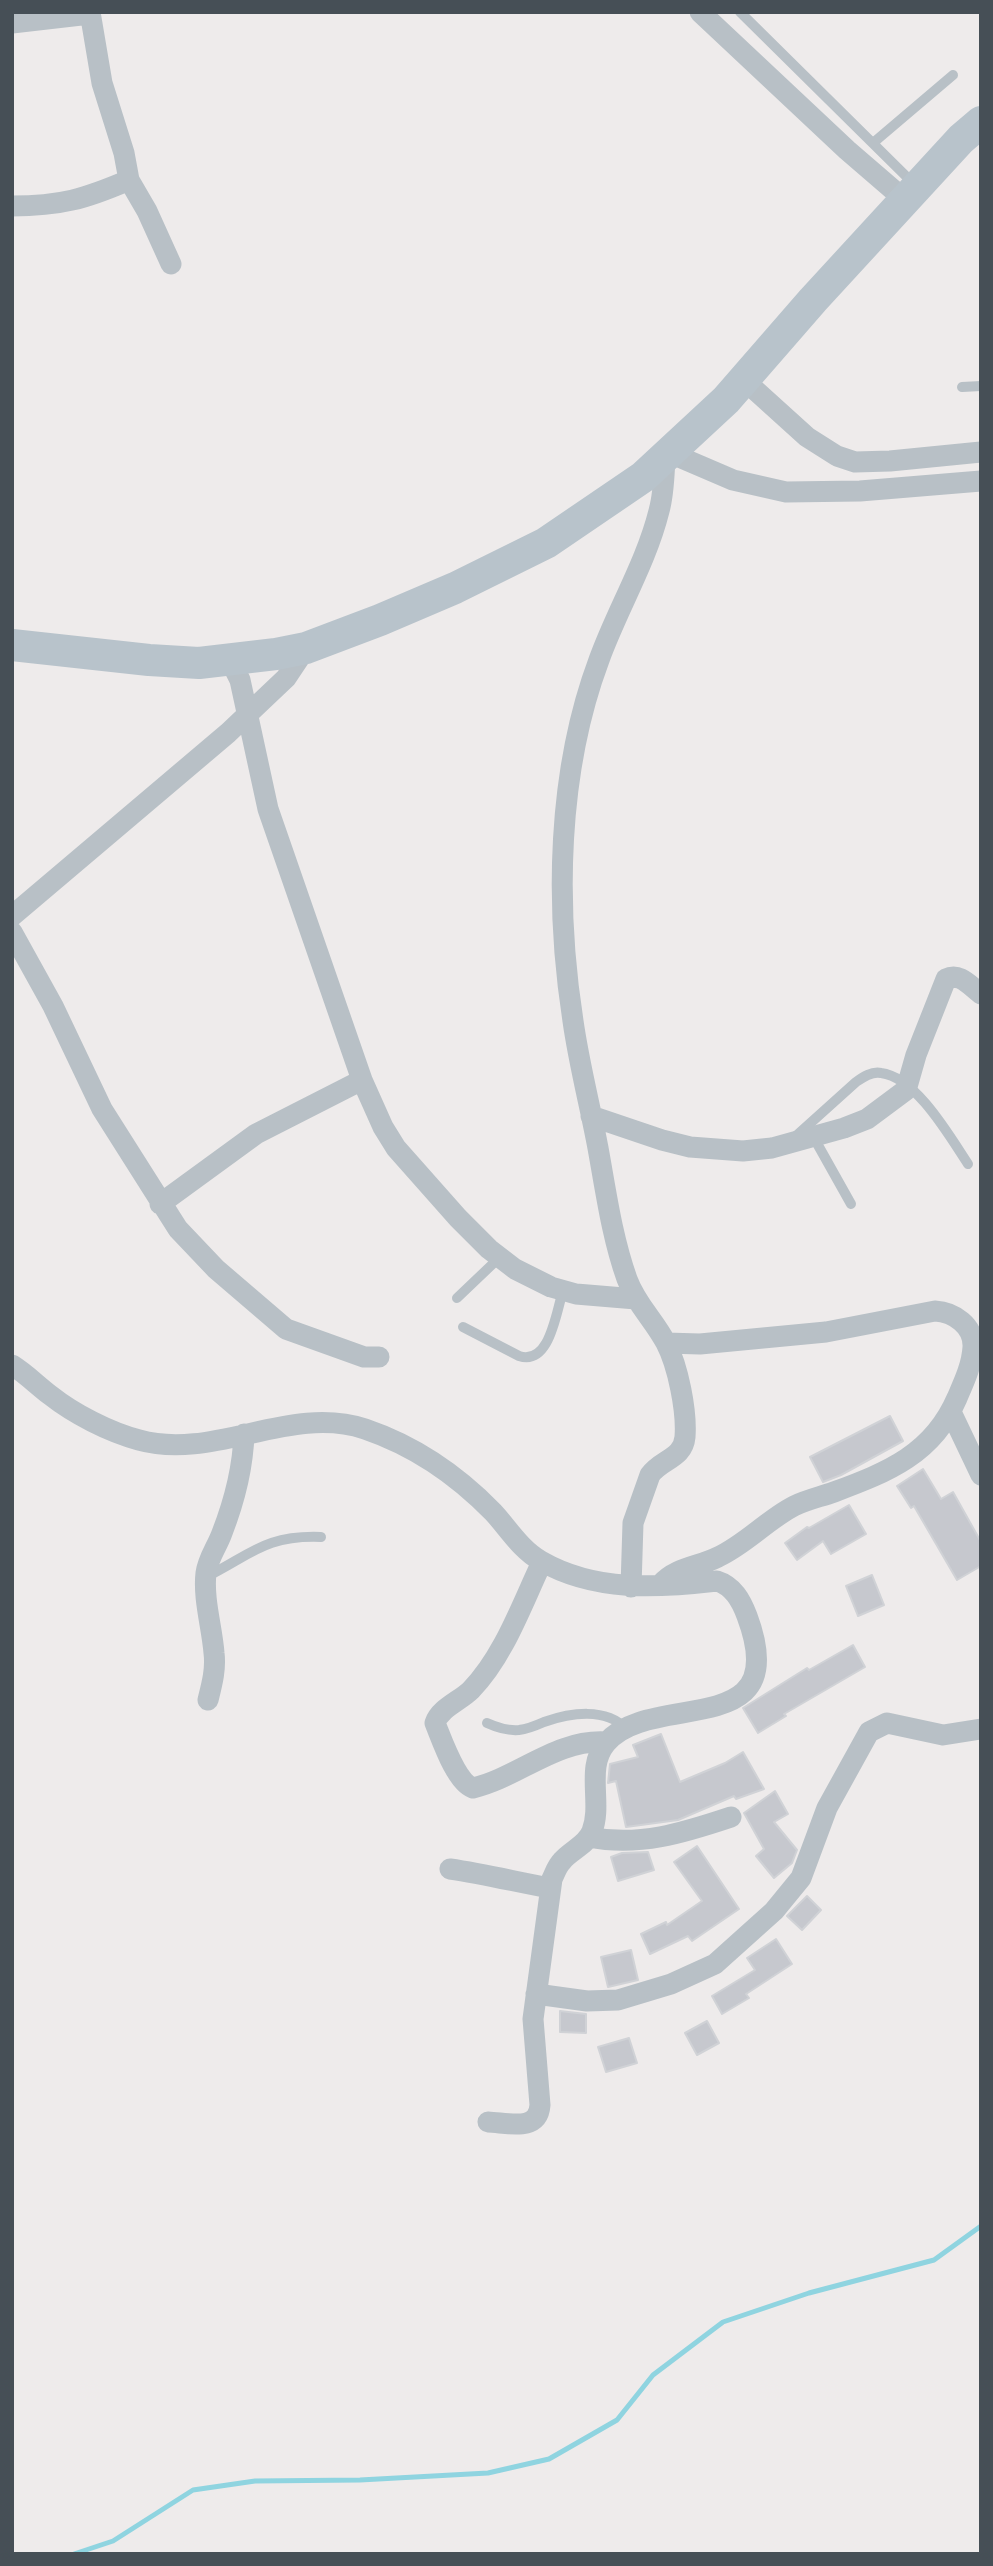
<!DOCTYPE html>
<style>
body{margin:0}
#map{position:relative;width:993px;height:2566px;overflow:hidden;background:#eeebeb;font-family:"Asap Condensed",sans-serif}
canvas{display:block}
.frame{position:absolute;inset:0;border:14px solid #464f56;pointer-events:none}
</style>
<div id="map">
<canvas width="993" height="2566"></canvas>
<div class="frame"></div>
</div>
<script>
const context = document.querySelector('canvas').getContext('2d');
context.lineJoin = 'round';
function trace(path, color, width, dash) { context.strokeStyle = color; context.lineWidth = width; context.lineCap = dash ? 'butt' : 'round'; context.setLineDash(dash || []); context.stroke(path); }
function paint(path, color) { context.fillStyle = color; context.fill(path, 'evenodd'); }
const stream = new Path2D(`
 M 74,2554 L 113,2541 L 193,2490 L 255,2481 L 360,2480 L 488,2473 L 549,2459 L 617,2420 L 653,2375 L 723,2322 L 809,2293 L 934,2260 L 981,2226`);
const building = new Path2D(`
 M 890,1416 L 903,1441 L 841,1475 L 823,1482 L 810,1457 Z
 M 923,1469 L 941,1499 L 953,1492 L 981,1542 L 981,1566 L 957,1580 L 914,1506 L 911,1508 L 897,1486 Z
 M 849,1505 L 866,1534 L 831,1554 L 823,1541 L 797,1560 L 785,1543 L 807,1527 L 809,1528 Z
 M 872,1575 L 884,1605 L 858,1616 L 846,1586 Z
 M 853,1645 L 865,1667 L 784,1714 L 786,1716 L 758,1733 L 743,1708 L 807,1668 L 809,1670 Z
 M 661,1734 L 680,1782 L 725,1763 L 743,1752 L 764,1789 L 736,1799 L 734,1796 L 678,1820 L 626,1827 L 616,1781 L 608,1783 L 610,1764 L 638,1757 L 633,1745 Z
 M 775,1791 L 788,1814 L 774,1822 L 797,1850 L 792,1863 L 774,1878 L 756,1856 L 764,1849 L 744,1813 Z
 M 697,1846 L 739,1909 L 692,1941 L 688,1936 L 650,1954 L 641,1934 L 666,1922 L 667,1925 L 702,1901 L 674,1862 Z
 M 648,1852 L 654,1870 L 618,1881 L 611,1857 L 622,1853 Z
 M 807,1896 L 821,1910 L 802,1930 L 787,1916 Z
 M 776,1939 L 792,1964 L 746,1994 L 749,1998 L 722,2014 L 712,1996 L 755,1970 L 747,1958 Z
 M 631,1950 L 638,1980 L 608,1987 L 601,1957 Z
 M 560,2011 L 586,2014 L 586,2033 L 560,2032 Z
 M 707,2021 L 719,2043 L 697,2055 L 685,2033 Z
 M 629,2038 L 637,2063 L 606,2072 L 598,2047 Z`);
const lane = new Path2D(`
 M 740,12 L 915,185
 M 873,143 L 953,75
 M 962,387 L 981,386
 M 796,1136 L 856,1082 C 863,1077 872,1071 881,1073 C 916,1077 950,1137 968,1164
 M 814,1138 L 851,1204
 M 457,1298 L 500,1257
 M 463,1327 L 519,1356 C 550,1366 556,1312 563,1291
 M 206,1577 C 252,1554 265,1535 321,1537
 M 487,1723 C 498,1728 507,1731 519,1730 C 528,1729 535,1726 544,1722 C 570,1713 606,1707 626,1729`);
const street = new Path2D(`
 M 90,12 L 102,83 L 124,153 L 129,180 L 147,211 L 171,264
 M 700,12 L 847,150 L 905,200
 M 12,23 L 90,14
 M 12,206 C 60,206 85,199 129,180
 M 744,380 L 807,437 L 837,456 L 855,462 L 890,461 L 981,452
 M 670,453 L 733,480 L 786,492 L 860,491 L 981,481
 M 230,660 L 240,680 L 268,809 L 362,1080 L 383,1127 L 396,1148 L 458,1218 L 489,1249 L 515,1269 L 551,1287 L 576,1294 L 636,1299
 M 12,916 L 228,733 L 286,678 L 306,648
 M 12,932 L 53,1006 L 102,1109 L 178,1229 L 216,1269 L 286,1329 L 364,1357 L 379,1357
 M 591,1116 L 662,1140 L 690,1147 L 743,1151 L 772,1148 L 844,1128 L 867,1119 L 906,1090 L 916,1055 L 946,979 C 960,972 970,986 981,994
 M 160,1204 L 256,1134 L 362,1080
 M 12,1365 C 25,1373 37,1385 50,1395 C 74,1414 109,1432 139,1440 C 214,1461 290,1404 365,1429 C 415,1446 456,1474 493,1512 C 508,1528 520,1549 541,1561 C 595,1592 657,1588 717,1581 C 733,1586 741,1600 747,1616 C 795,1744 651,1689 606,1743 C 585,1768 603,1803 592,1831 C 587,1845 571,1850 562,1861 C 557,1866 555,1873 552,1879 L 533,2019 L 540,2105 C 538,2132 509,2123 488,2122
 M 951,1412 L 981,1475
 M 542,1562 C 522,1604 504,1656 471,1690 C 460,1701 440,1708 435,1723 C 442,1740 456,1782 473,1788 C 519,1777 556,1739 606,1742
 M 661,1584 C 676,1567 698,1567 718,1557 C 746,1544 767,1520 794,1506 C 806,1500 820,1497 834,1492 C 888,1472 933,1454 957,1398 C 964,1382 972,1365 973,1347 C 974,1326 954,1312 935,1311 L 826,1332 L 700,1344 L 666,1343
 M 631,1587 L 633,1523 L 650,1475 C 661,1459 683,1459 685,1437 C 687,1411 678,1366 666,1343 C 654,1320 636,1304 627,1279 C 612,1237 606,1192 598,1148 C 590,1105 579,1064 573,1021 C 555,905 557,772 599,660 C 617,610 646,563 659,511 C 664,493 664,475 665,457
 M 208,1700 C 212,1684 216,1669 214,1653 C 212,1627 203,1599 206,1573 C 208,1558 217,1547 222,1533 C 234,1502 243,1467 244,1434
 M 589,1837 C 639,1847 683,1833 731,1817
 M 450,1869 C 484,1874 517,1882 550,1888
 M 536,1994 L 587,2001 L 618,2000 L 671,1984 L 715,1964 L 774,1911 L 801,1878 L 827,1808 L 869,1732 L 887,1723 L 943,1735 L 981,1729`);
const secondary = new Path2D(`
 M 12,645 L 149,660 L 199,663 L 276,654 L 306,648 L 380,620 L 455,588 L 546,543 L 643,477 L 726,400 L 813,300 L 961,139 L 981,122`);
trace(stream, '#8fd4e0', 5);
paint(building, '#c6c8ce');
trace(building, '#d0d2d6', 2);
trace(lane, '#b8c0c6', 10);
trace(street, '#b8c0c6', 21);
trace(secondary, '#b8c3cb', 32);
</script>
